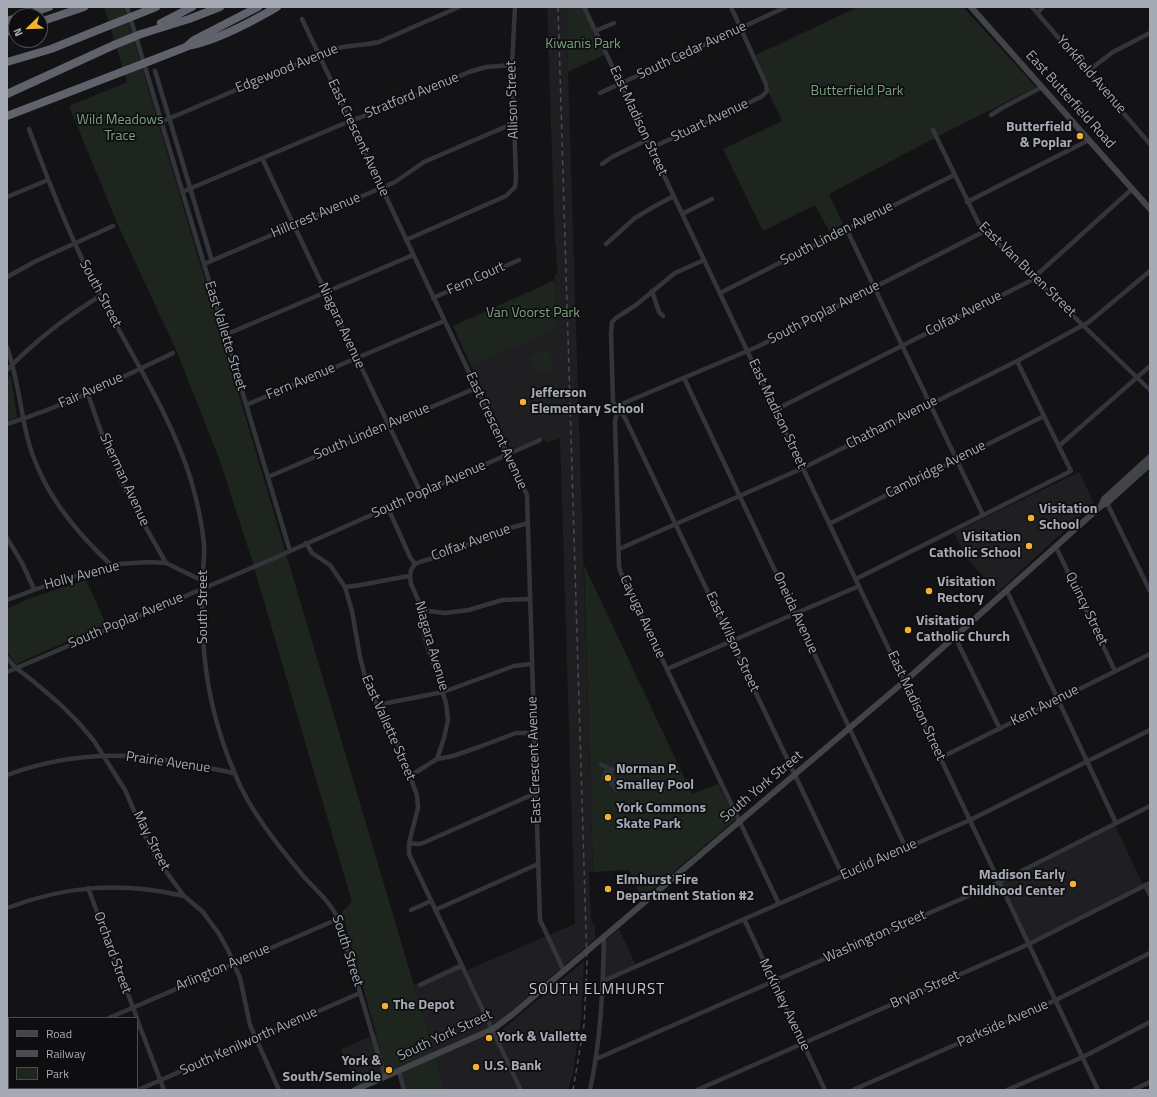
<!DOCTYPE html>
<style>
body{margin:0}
#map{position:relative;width:1157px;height:1097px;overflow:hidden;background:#131315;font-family:"Titillium Web",sans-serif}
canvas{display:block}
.frame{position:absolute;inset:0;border:8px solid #a5aab5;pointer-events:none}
.legend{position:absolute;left:8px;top:1017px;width:130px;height:72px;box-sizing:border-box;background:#0e0e10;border:1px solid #4a4c52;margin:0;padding:5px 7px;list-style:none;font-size:12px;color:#a5aab5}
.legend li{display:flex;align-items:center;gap:8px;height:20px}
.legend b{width:20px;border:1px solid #4a4c52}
.north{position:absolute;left:8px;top:8px;width:40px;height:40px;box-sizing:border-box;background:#0e0e10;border:1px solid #4a4c52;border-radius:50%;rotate:247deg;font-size:11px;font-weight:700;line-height:16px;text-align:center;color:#a5aab5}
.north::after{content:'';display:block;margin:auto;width:14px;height:18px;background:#f0b230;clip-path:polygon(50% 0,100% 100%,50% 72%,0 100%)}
</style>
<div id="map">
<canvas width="1157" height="1097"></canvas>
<div class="frame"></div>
<ul class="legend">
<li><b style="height:5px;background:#42444a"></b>Road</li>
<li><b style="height:5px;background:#494b51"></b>Railway</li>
<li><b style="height:11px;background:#1e251f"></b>Park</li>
</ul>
<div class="north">N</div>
</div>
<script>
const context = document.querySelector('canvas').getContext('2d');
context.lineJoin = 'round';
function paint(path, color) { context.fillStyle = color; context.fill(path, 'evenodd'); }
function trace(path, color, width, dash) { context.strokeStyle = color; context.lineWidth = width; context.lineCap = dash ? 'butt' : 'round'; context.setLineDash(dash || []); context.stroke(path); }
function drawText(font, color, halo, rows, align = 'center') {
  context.font = font + ' "Titillium Web",sans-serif'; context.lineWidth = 3.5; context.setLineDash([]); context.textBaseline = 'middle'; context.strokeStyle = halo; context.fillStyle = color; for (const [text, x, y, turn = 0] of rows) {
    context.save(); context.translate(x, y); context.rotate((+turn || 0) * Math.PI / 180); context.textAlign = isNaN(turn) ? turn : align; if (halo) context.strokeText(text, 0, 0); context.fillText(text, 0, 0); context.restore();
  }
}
const built = new Path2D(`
 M 547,7 L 566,7 L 593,872 L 589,872 L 591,921 L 595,925 L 595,939 L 494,1026 L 467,970 L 575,924 L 560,438 L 548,443 L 540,438 L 511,450 L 471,366 L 557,328 L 555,274 L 557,274 L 556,246 L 555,245 Z
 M 1079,472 L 1094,503 L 998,592 L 968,560 L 954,533 Z
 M 1115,825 L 1143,885 L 1030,942 L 1003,884 Z
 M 619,929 L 637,968 L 605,983 L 605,942 Z
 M 584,961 L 581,1020 L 573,1073 L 568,1090 L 524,1090 L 497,1034 Z
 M 459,963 L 520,1090 L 445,1090 L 414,985 Z
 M 376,1034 L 387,1073 L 357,1087 L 341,1049 Z`);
const green = new Path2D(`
 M 104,7 L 124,7 L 445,1090 L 406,1090 L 400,1068 L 387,1073 L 342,912 L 352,902 L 251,557 L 220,461 L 177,352 L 117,223 L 69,106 L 127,82 Z
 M 566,7 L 582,7 L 604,55 L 568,72 Z
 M 858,7 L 963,7 L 1036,87 L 931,140 L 829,194 L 843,224 L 829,231 L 815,205 L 763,231 L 723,149 L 782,121 L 769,93 L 769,85 L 756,55 Z
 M 555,280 L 557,329 L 471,366 L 453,326 Z
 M 548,350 L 550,352 L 553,367 L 550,372 L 539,374 L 532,365 L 531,358 L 535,354 Z
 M 11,376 L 17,417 L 7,421 L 7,378 Z
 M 547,397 L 553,412 L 543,416 L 537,401 Z
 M 584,565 L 692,794 L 718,784 L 736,819 L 642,899 L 629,870 L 593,872 Z
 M 86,580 L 106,624 L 16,664 L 7,652 L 7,609 L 30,598 Z`);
const water = new Path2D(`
 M 600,762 L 615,768 L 613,774 L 615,779 L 622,777 L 622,786 L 616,793 L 607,781 L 601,779 L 605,769 L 598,766 Z`);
const minor = new Path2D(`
 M 127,7 L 290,551
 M 584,7 L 1098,1090
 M 1032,7 L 1150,144
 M 1037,13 L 1043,7
 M 302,19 L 527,495 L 540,920 L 564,971
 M 595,31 L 614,23
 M 155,71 L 212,261
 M 1088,71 L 1113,52 L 1150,33
 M 600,93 L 786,7
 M 991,115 L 1002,108 L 1042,87
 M 161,122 L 330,50 C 346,45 362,46 379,42 L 459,7
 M 29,129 C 50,185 71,240 99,293 C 131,355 170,413 191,480 C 197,501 202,522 204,544 C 205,554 203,564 203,574 C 202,594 202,615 203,635 C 205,683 216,730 235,774 C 249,810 280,848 305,878 C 317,891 331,903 338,919 L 385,1077
 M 933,130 L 980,226 L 1150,390
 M 651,148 L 761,97 L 767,91 L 766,84 L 731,7
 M 262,158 L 421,493
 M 602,164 L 612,157 L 647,140
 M 182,192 L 350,121 L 395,105 L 469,72 L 486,67 L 512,65
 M 7,197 L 48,180
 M 967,202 L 1089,140
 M 682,214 L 712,199
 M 847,230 L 983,515
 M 406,240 L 506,196 L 515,187 L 516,178 L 512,65 L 515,7
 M 606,244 L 635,218 L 655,206 L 674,196
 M 704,260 L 675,273 L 636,305 L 616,318 L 612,322 L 611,333 L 613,402 L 618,409 L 615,421 L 619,567 L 621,573 L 779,904
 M 204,264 L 395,182 L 424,162 L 514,123
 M 7,277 L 36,261 L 113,226
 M 652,291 L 659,312 L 663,316
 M 720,293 L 954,175
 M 433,298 L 519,260
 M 225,335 L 413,255
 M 7,347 C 17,375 20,407 27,436 C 40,489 73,529 111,565
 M 7,370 C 35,341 66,317 100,296
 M 684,378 L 906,848
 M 88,394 C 97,421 106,448 118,474 C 132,505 150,534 166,563
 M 246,405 L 444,321
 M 775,410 L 1030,281 L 1132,189
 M 7,424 C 65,406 119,379 173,353
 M 1059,446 L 1150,366
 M 268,477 L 476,388
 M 1107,503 L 1150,591
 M 388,508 L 410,557 L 415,564
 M 829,524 L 1044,416
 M 7,538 L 22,563 L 34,589
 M 306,543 L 312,553 L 330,565 L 345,587 L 352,611 L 360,657 L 366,680 L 376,703 L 394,734 L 417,795 L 418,808 L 409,843 L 409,854 L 521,1090
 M 1056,547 L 1115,671
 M 619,549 L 803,468 L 1017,361 L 1089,322 L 1150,271
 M 856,579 L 1071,471 L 1017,361
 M 345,587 C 367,585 388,579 410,576
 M 1007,591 L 1116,823
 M 7,600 L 64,579 L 118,564 L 150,562 L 166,563 L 203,581
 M 421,610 L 445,613 L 469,610 L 502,600 L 529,599
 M 955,637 L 1000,729
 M 7,658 L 16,668 L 33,681 L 60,704 L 78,722 L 94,741 L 125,790 L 145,836 L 157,859 L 184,896 L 203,912 L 219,934 L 228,950 L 240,978 L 250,1025 L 279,1090
 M 667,669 L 859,586
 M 7,672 L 270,560 L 540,440
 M 377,705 L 443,692 L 514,666 L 531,664
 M 940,758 L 1150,654
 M 437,759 L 453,756 L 479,747 L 516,733 L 533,733
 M 7,775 C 50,759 98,753 143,757 C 174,760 204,767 234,773
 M 410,776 L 437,759 L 444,738 L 448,720 L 446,703 L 424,635 L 420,604 L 411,584 L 410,576 L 411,570 L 415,564 L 420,562 L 458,550 L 488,534 L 528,523
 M 409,843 L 418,844 L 423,843 L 536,793
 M 843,876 L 625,418 L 618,409 L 624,403 L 757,347 L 985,231
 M 1145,885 L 1150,895
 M 88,888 L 137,1018
 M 7,908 C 67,885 122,882 184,896
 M 411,910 L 431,901
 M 435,910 L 538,864
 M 744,919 L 825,1090
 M 603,981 L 970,820 L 1150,730
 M 420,985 L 461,966
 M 109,1018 L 338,919
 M 137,1019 L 164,1090
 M 596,1059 L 1000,882 L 1150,806
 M 7,1062 L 9,1061
 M 399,1071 L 404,1090
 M 138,1090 L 360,993
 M 590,1090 C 601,1039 603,988 604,937
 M 697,1090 L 1029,944 L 1150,883
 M 853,1090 L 1056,1000 L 1150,953
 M 1007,1090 L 1083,1057 L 1150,1022
 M 1133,1090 L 1150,1082`);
const secondary = new Path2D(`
 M 971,7 L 1150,209
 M 1101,506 L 1104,499 L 1150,457
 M 355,1090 L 493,1029 L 513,1014 L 913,674 L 1101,506 L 1107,503 L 1150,464`);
const motorway = new Path2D(`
 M 136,15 L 156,7
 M 23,16 L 49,7
 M 7,21 L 16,18
 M 40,22 L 84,7
 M 161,23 L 192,7
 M 7,32 L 16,29
 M 141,34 L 189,19 L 220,7
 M 188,46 C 215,41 253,21 277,7
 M 150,61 L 186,47 L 194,40 L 258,7
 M 7,62 L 51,49 L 108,26
 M 7,94 L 114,45
 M 7,116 L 124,71`);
const rail = new Path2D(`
 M 558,7 L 587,965 L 584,1025 L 573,1090`);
const motorwayBridge = new Path2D(`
 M 108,26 L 136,15
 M 114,45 L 141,34
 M 124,71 L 150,61`);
const markers = [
 [1080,136,4,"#f0b230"],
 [523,402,4,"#f0b230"],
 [1031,518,4,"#f0b230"],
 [1029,546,4,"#f0b230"],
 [929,591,4,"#f0b230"],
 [908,630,4,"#f0b230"],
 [608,778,4,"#f0b230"],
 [608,817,4,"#f0b230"],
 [1073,884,4,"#f0b230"],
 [608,889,4,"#f0b230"],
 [385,1006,4,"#f0b230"],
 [489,1038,4,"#f0b230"],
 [476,1067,4,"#f0b230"],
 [389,1070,4,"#f0b230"]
];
const parkNames = [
 ["Kiwanis Park",583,45],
 ["Butterfield Park",857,92],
 ["Wild Meadows",120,121],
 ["Trace",120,137],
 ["Van Voorst Park",533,314]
];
const streetNames = [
 ["South Cedar Avenue",692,51,-25],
 ["Edgewood Avenue",287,69,-22],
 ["Yorkfield Avenue",1091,75,49],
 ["Stratford Avenue",412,96,-22],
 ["Allison Street",513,100,-92],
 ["East Butterfield Road",1070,100,48],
 ["East Madison Street",638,121,65],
 ["Stuart Avenue",710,121,-25],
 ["East Crescent Avenue",358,138,65],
 ["Hillcrest Avenue",316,216,-23],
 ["South Linden Avenue",837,234,-27],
 ["East Van Buren Street",1027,270,44],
 ["Fern Court",476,279,-24],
 ["South Street",100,294,62],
 ["South Poplar Avenue",824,313,-27],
 ["Colfax Avenue",964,314,-27],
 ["Niagara Avenue",341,326,65],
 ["East Vallette Street",225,336,73],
 ["Fern Avenue",301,382,-23],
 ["Fair Avenue",91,391,-24],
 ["East Madison Street",777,414,65],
 ["Chatham Avenue",892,423,-27],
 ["East Crescent Avenue",496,431,65],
 ["South Linden Avenue",372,432,-23],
 ["Cambridge Avenue",936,470,-27],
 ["Sherman Avenue",124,480,65],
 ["South Poplar Avenue",429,490,-24],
 ["Colfax Avenue",471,543,-20],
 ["Holly Avenue",82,576,-15],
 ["South Street",204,607,-90],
 ["Quincy Street",1086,609,64],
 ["Oneida Avenue",795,613,65],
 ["Cayuga Avenue",642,617,65],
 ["South Poplar Avenue",126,621,-23],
 ["East Wilson Street",732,642,65],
 ["Niagara Avenue",431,646,74],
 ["East Madison Street",916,706,65],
 ["Kent Avenue",1045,706,-27],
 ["East Vallette Street",388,728,66],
 ["East Crescent Avenue",535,760,-92],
 ["Prairie Avenue",168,763,8],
 ["South York Street",762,787,-40],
 ["May Street",151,841,63],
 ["Euclid Avenue",879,860,-24],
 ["Washington Street",875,937,-24],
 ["South Street",347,951,72],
 ["Orchard Street",112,953,70],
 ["Arlington Avenue",223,968,-23],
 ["Bryan Street",925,990,-24],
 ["McKinley Avenue",784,1005,64],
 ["Parkside Avenue",1003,1024,-24],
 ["South York Street",445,1036,-25],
 ["South Kenilworth Avenue",249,1042,-24]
];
const poiNames = [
 ["Butterfield",1072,128,"right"],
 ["& Poplar",1072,144,"right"],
 ["Jefferson",531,394],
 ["Elementary School",531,410],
 ["Visitation",1039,510],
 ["School",1039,526],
 ["Visitation",1021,538,"right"],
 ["Catholic School",1021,554,"right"],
 ["Visitation",937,583],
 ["Rectory",937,599],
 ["Visitation",916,622],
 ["Catholic Church",916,638],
 ["Norman P.",616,770],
 ["Smalley Pool",616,786],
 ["York Commons",616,809],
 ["Skate Park",616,825],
 ["Madison Early",1065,876,"right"],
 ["Childhood Center",1065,892,"right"],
 ["Elmhurst Fire",616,881],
 ["Department Station #2",616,897],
 ["The Depot",393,1006],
 ["York & Vallette",497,1038],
 ["York &",381,1062,"right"],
 ["South/Seminole",381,1078,"right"],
 ["U.S. Bank",484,1067]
];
const neighbourhoodNames = [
 ["SOUTH ELMHURST",597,990]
];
paint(built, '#1f1f22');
paint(green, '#1e251f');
paint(water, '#2a3239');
trace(minor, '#34353a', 4.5);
trace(secondary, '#42444a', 6);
trace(motorway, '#60636b', 8);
trace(rail, '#494b51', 1.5, [5, 4]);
trace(motorwayBridge, '#60636b', 8);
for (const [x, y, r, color] of markers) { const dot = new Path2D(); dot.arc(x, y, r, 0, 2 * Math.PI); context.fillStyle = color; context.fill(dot); trace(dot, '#0e0e10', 1.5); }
drawText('14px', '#7ca07f', '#0e0e10', parkNames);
drawText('14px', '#a5aab5', '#0e0e10', streetNames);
drawText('bold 14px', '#a5aab5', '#0e0e10', poiNames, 'left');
context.letterSpacing = '1px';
drawText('15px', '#c6c9d1', '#0e0e10', neighbourhoodNames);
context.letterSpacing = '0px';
</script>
